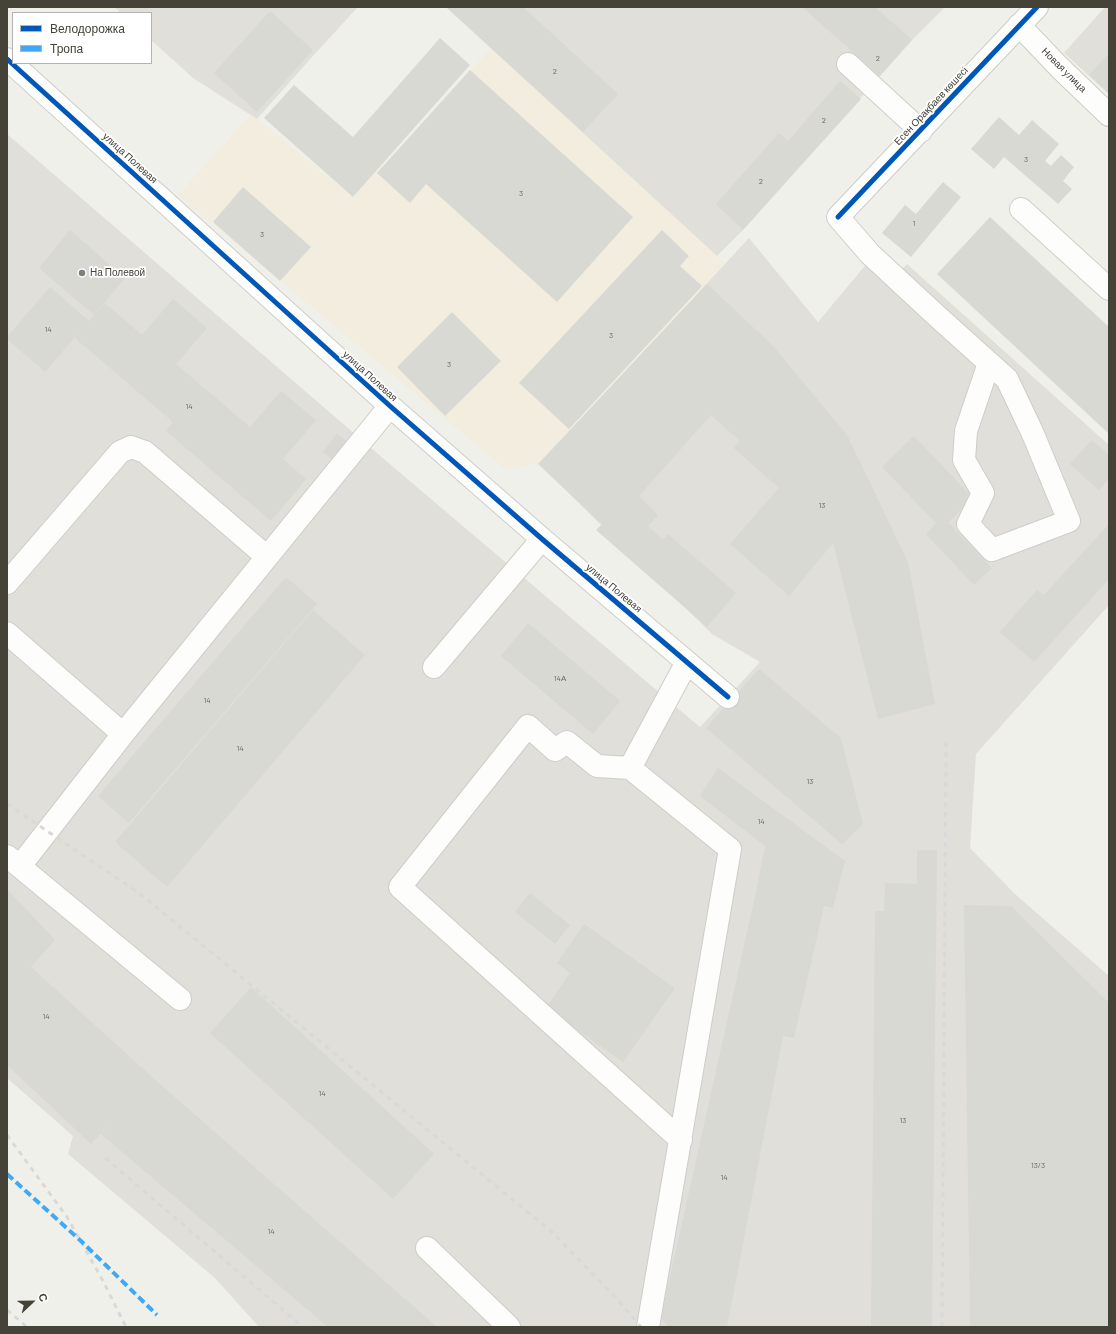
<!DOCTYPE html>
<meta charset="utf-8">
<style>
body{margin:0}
#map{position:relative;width:1116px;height:1334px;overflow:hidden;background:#f0f0eb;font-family:Barlow,sans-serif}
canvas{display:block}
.frame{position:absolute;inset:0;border:8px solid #454238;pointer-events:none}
.legend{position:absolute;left:12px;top:12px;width:140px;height:52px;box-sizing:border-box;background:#fff;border:1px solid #b5b3af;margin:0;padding:5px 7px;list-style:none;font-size:12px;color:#454238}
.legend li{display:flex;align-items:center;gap:8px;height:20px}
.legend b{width:20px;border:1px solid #b5b3af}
.north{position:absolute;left:12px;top:1282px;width:40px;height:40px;-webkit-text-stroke:3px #fff;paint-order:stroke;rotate:68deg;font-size:11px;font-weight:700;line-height:16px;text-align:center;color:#454238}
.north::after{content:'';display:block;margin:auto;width:14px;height:18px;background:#454238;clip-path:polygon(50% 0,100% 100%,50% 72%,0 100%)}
</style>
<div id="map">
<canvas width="1116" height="1334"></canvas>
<div class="frame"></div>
<ul class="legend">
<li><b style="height:5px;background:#0057b8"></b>Велодорожка</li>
<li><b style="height:5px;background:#3fa9f5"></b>Тропа</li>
</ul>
<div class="north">С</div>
</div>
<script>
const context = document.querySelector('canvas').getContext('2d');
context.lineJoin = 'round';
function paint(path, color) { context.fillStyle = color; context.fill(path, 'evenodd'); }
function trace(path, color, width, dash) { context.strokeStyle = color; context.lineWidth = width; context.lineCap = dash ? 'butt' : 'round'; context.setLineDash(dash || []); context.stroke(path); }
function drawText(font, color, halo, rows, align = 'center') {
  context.font = font + ' Barlow,sans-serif'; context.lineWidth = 3.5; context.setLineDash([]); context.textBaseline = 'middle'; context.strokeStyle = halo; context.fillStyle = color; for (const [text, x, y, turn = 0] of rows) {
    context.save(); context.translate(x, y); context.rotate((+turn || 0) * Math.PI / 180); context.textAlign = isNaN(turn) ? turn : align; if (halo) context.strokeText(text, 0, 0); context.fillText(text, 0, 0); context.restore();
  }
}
const commercial = new Path2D(`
 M 491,48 L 725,263 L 538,464 L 505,469 L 178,195 L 251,114 L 353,197 Z`);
const industrial = new Path2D(`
 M 114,7 L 358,7 L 312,57 L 257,119 L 193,78 L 151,40 L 151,13 L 121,13 Z
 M 446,7 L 945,7 L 912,40 L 743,230 L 717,256 Z
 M 1105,7 L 1109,7 L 1109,94 L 1064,53 Z
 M 7,134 L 385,460 L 700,727 L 760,662 L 712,634 L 539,464 L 749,238 L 818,322 L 879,249 L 901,270 L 907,264 L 1109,445 L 1109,605 L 976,754 L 970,848 L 1015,894 L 1109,976 L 1109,1327 L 259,1327 L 215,1278 L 68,1154 L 73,1136 L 7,1078 Z`);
const building = new Path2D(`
 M 446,7 L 523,7 L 618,94 L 583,132 Z
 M 802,7 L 875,7 L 912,40 L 880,76 Z
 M 270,11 L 313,50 L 257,112 L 214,73 Z
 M 440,38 L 470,65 L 353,197 L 264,118 L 294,85 L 353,137 Z
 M 1109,53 L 1109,94 L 1089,75 Z
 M 470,70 L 633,217 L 557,302 L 426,184 L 410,203 L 377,173 Z
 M 840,81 L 861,99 L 743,230 L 716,204 L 779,133 L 788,141 Z
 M 999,117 L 1019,135 L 1032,120 L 1059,144 L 1045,161 L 1051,166 L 1061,155 L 1074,167 L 1063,181 L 1072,189 L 1058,204 L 1004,157 L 994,169 L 971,149 Z
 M 943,182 L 961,197 L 911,257 L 882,233 L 905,205 L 916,214 Z
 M 243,187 L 311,247 L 280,281 L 213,222 Z
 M 990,217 L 1109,327 L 1109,434 L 937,274 Z
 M 70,230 L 125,278 L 94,315 L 39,268 Z
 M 662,230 L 689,256 L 680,266 L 702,286 L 569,429 L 519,383 Z
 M 707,284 L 773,346 L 847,435 L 908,562 L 935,704 L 878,719 L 833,543 L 789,596 L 730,544 L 779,488 L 734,448 L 740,441 L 711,415 L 639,496 L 658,515 L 648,526 L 663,540 L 668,534 L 736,593 L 707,627 L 596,530 L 602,524 L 538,464 Z
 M 50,287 L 89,321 L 105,303 L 142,335 L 173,299 L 207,328 L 176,364 L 250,427 L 281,391 L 316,420 L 283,459 L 306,479 L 271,521 L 166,431 L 173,422 L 75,338 L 82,329 L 45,372 L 7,339 L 7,337 Z
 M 452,312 L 501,361 L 445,416 L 397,367 Z
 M 337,434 L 352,445 L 337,463 L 323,452 Z
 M 914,436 L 973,498 L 948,522 L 992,568 L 974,585 L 926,534 L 936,523 L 882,467 Z
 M 1092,440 L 1109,455 L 1109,479 L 1099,490 L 1070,464 Z
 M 1109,524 L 1109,579 L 1034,662 L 1000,632 L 1037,590 L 1044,595 Z
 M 286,577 L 317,604 L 129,823 L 98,796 Z
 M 313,610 L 365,655 L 167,887 L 115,842 Z
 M 528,623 L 620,701 L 593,734 L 501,656 Z
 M 759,669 L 841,738 L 863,824 L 842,844 L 706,728 Z
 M 718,768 L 845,861 L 833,908 L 824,906 L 794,1038 L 783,1036 L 727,1327 L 668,1327 L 661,1317 L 756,892 L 765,846 L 700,796 Z
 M 917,850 L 937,850 L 932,1327 L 871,1327 L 875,911 L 884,911 L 885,883 L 917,884 Z
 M 7,889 L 55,940 L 31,967 L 152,1077 L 437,1327 L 328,1327 L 101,1134 L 110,1123 L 91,1144 L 7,1065 Z
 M 530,893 L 570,925 L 555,944 L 515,912 Z
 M 964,905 L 1011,906 L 1109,1003 L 1109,1327 L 970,1327 Z
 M 584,924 L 675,988 L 623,1062 L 546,1008 L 570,973 L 557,963 Z
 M 251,987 L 434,1154 L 393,1199 L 210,1033 Z`);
const minor = new Path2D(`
 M 1019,25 L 1059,67 L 1109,115
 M 7,59 L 390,406 L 542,539 L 728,697
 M 848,64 L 921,131
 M 1021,209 L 1109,289
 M 989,363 L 966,431 L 964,460 L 983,493 L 968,524 L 992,550 L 1069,521 L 1033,434 L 1007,379 L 938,317 L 870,254 L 838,217 L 1037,7
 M 7,583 L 120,452 L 131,447 L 145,452 L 267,557
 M 7,633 L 123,734
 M 434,667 L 542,539
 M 630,768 L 687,662
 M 7,856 L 180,999
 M 20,866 L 123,734 L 390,406
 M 427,1248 L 509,1327
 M 648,1327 L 730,849 L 630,768 L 597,766 L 567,742 L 555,750 L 528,726 L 400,887 L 681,1140`);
const rail = new Path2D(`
 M 7,804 L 139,893 L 552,1232 L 616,1298 L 641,1327
 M 7,1135 L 67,1217 L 102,1279 L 126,1327
 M 105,1158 L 303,1327
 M 7,1310 L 27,1327
 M 942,1327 L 946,739`);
const quiet = new Path2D(`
 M 7,1174 L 81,1241 L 157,1315`);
const cycleway = new Path2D(`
 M 7,59 L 390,406 L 542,539 L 728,697
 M 838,217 L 1037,7`);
const markers = [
 [82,273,4,"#817f77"]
];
const numberNames = [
 ["2",878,58],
 ["2",555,71],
 ["2",824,120],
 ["3",1026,159],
 ["2",761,181],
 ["3",521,193],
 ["1",914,223],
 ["3",262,234],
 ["14",48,329],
 ["3",611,335],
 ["3",449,364],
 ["14",189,406],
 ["13",822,505],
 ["14А",560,678],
 ["14",207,700],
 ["14",240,748],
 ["13",810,781],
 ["14",761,821],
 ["14",46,1016],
 ["14",322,1093],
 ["13",903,1120],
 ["13/3",1038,1165],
 ["14",724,1177],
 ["14",271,1231]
];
const streetNames = [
 ["Новая улица",1064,70,45],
 ["Есен Орақбаев көшесі",931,106,-47],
 ["улица Полевая",130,158,42],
 ["улица Полевая",370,376,42],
 ["улица Полевая",614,588,40]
];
const poiNames = [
 ["На Полевой",90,273]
];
paint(commercial, '#f2eddf');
paint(industrial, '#e0dfd9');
paint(building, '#d9d9d4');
trace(minor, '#cecdc9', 24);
trace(minor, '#fdfdfc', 22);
trace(rail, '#d9d9d8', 3, [5, 5]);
trace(quiet, '#3fa9f5', 4, [8, 4]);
trace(cycleway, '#0057b8', 5);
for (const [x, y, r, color] of markers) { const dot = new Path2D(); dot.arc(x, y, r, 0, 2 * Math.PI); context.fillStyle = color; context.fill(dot); trace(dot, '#fff', 1.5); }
drawText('8px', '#6b6860', null, numberNames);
drawText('10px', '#454238', '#fff', streetNames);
drawText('10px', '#454238', '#fff', poiNames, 'left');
</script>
